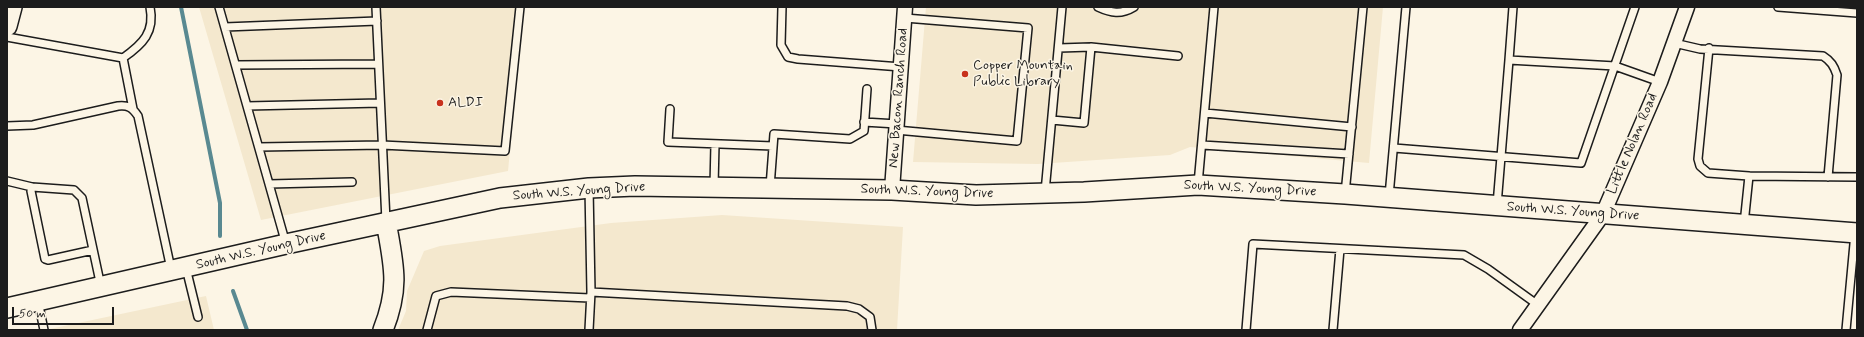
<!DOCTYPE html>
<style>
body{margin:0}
#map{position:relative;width:1864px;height:337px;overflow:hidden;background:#fcf5e5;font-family:Mynerve,sans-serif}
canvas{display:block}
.frame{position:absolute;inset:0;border:8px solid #1c1c1c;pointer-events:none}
.scale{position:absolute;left:12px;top:307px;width:102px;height:18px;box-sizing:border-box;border:2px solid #1c1c1c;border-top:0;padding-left:5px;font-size:12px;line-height:14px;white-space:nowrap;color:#1c1c1c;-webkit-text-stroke:3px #fcf5e5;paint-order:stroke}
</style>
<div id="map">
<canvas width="1864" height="337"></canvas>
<div class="frame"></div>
<div class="scale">50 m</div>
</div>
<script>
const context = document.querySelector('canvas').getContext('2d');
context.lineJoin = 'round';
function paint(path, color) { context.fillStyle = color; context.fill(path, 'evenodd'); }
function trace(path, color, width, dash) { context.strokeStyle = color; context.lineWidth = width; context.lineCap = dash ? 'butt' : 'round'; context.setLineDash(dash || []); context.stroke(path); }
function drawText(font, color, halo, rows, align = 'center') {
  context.font = font + ' Mynerve,sans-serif'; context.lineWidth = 3; context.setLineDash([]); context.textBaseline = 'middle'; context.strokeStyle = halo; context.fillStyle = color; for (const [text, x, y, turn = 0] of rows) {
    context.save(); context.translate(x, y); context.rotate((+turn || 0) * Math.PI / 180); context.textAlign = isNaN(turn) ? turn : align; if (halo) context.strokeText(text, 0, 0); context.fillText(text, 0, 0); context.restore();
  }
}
const built = new Path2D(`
 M 199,7 L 524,7 L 508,171 L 261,220 Z
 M 926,7 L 1383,7 L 1369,163 L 1190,147 L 1170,155 L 1038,164 L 913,162 Z
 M 722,215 L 903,227 L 897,330 L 398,330 L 406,311 L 407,291 L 424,251 L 440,246 L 611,223 Z
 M 206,296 L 214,330 L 45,330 Z`);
const stream = new Path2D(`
 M 181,7 L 220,203 L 220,236
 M 233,291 L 247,330`);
const lane = new Path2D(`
 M 219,7 L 286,244
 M 376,7 L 386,221
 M 782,7 L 781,45 L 788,57 L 798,59 L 901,67
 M 1098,7 C 1111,13 1121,15 1134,7
 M 1778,7 L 1857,13
 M 225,27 L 377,21
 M 7,37 L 123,58 C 143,44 155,32 150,7
 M 1674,43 L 1700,49 L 1823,56 C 1831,61 1834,66 1837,75 L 1828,177
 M 1059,48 L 1091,47 L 1178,56
 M 1709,48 L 1698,159 L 1700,166 L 1708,173 L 1749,176
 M 123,58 L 133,109
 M 1509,60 L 1513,7
 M 236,65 L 378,64
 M 247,106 L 380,103
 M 670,109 L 668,142 L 773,146
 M 1205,113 L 1352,127
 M 1052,120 L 1084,123 L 1091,47
 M 864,122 L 897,124
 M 7,126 L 33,125 L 118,106 C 128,105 132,107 138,116 L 171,269
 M 896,130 L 1017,141 L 1028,28 L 905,18
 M 1202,145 L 1349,154
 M 259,147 L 382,145 L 505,151 L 520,7
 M 1394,148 L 1581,163 L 1635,7
 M 7,181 L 32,187 L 74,190 L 82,198 L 100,282
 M 269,184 L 352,182
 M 1198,184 L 1214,7
 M 714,186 L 715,144
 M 32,187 L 31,191 L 45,259 L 48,260 L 93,250
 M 770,187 L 774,134 L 850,139 L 864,131 L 867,89
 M 589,188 L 591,292 L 589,330
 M 1045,192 L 1062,7
 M 1345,194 L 1363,7
 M 1389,196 L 1406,7
 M 1497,205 L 1509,60 L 1615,66 L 1660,82
 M 1744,224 L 1749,176 L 1857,177
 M 186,268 L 198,317
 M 591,292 L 847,306 L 859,309 L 870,317 L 872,330
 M 38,301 L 44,330
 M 427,330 L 436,296 L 451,292 L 590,298
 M 1246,330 L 1253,244 L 1464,255 L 1488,269 L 1538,305
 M 1333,330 L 1340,249
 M 1846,330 L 1855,233`);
const street = new Path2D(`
 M 892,190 L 905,7
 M 1520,330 L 1603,214 L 1660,82 L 1687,7`);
const secondary = new Path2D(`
 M 7,26 L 12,7
 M 7,308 L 286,244 L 500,198 L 589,188 L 635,186 L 892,190 L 976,195 L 1084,192 L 1198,185 L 1345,194 L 1857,233
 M 383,330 C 400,287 394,266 386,222`);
const markers = [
 [965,74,4,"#c8321e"],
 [440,103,4,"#c8321e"]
];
const poiNames = [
 ["Copper Mountain",973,66],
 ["Public Library",973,82],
 ["ALDI",448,103]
];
const streetNames = [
 ["New Bacon Ranch Road",899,98,-86],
 ["Little Nolan Road",1633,144,-67],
 ["South W.S. Young Drive",1250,189,3],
 ["South W.S. Young Drive",579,192,-4],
 ["South W.S. Young Drive",927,192,2],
 ["South W.S. Young Drive",1573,212,4],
 ["South W.S. Young Drive",261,251,-13]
];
paint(built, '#f4e8ce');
trace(stream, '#598991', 4);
trace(lane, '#1c1c1c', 10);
trace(street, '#1c1c1c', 17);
trace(secondary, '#1c1c1c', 22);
trace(lane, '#fcf5e5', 7);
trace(street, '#fcf5e5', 14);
trace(secondary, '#fcf5e5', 19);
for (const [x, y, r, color] of markers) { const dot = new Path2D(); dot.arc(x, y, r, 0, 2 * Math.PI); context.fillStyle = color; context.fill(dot); trace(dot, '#fcf5e5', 1.5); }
drawText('14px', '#1c1c1c', '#fcf5e5', poiNames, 'left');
drawText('14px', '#1c1c1c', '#fcf5e5', streetNames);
</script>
